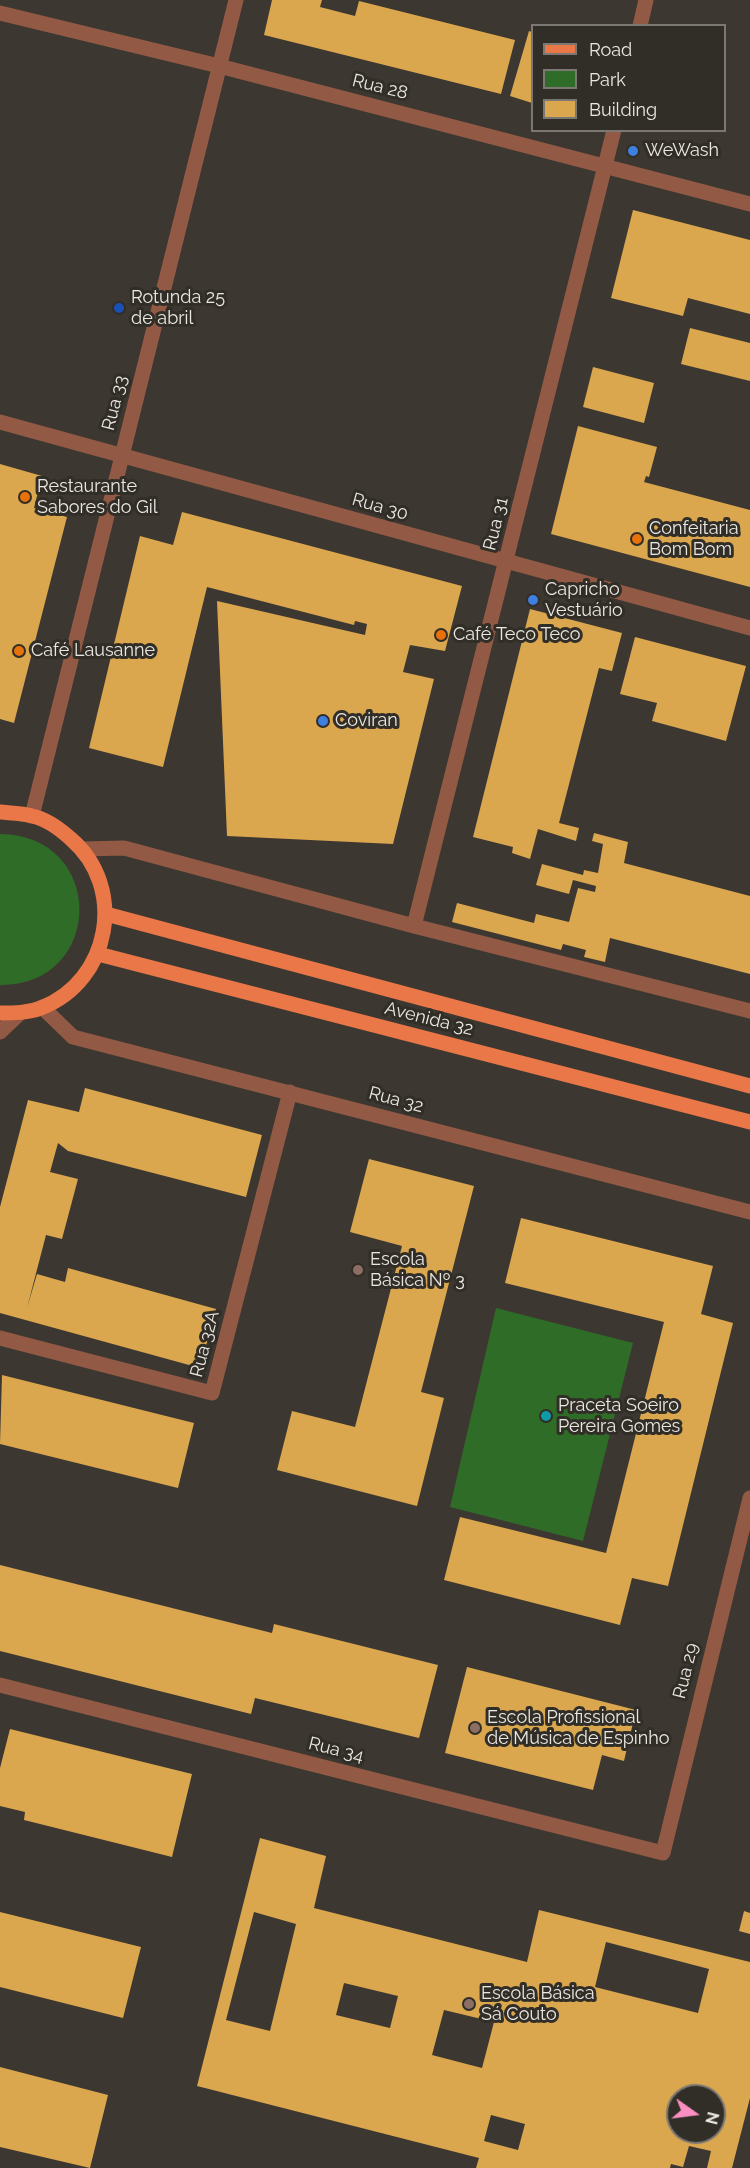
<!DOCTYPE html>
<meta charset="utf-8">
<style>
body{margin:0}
#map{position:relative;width:750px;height:2168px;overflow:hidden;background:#3c3731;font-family:Raleway,sans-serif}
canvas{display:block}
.legend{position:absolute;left:531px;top:24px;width:195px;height:108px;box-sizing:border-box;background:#312d27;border:2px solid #7b7772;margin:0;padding:8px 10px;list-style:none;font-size:18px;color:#eae7e3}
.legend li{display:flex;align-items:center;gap:12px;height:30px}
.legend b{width:30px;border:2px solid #7b7772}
.north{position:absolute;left:666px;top:2084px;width:60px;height:60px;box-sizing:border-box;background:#312d27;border:2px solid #7b7772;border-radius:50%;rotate:104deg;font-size:16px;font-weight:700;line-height:24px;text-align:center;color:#eae7e3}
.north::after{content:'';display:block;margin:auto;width:21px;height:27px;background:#fc8fc1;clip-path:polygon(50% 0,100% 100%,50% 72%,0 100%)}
</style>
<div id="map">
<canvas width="750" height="2168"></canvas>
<ul class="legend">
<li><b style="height:8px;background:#e97747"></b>Road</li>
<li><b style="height:16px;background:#2f6c28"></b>Park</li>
<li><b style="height:16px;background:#daa64e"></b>Building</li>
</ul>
<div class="north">N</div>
</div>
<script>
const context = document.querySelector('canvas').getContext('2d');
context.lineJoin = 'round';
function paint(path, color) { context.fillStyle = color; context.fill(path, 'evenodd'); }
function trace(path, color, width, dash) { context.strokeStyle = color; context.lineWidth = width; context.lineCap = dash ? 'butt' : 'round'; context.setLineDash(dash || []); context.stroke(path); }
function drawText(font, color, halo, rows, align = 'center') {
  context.font = font + ' Raleway,sans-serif'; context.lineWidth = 6; context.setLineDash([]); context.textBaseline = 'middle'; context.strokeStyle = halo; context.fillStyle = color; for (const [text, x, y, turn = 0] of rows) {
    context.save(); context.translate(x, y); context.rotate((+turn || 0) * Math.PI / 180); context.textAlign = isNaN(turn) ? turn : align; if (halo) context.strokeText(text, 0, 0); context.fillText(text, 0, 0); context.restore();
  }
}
const green = new Path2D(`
 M 0,834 C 107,835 105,986 0,985 Z
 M 496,1308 L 633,1343 L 583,1541 L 450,1507 Z`);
const building = new Path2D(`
 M 272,0 L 322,0 L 320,7 L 355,16 L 359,1 L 515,40 L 501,94 L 264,35 Z
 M 529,31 L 532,32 L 532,103 L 510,96 Z
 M 633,210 L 750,240 L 750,314 L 688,298 L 683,316 L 611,298 Z
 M 690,328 L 750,343 L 750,381 L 681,364 Z
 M 593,367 L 654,383 L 644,423 L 583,407 Z
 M 578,426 L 657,447 L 649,477 L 646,476 L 644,482 L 750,510 L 750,587 L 551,534 Z
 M 0,464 L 42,476 L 34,508 L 67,517 L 14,723 L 0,719 Z
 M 182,512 L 462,586 L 445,651 L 410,645 L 403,672 L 434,679 L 393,844 L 227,836 L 217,601 L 365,635 L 367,624 L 355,621 L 354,625 L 207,587 L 163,767 L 89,748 L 140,536 L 173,545 Z
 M 530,609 L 622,633 L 612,671 L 599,668 L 559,823 L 579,828 L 576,841 L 538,829 L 530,859 L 512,853 L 513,847 L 473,837 Z
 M 635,637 L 746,666 L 726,741 L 652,721 L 657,703 L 620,694 Z
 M 594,833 L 628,842 L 624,863 L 750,896 L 750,974 L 610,938 L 605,962 L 584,957 L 586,950 L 563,944 L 561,950 L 452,922 L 457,903 L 534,923 L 536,914 L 569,922 L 578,888 L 595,892 L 596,886 L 573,880 L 569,894 L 536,885 L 542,864 L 583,875 L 584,870 L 598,873 L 603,844 L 592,841 Z
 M 85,1088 L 262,1135 L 246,1197 L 68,1151 L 58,1143 L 50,1172 L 78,1179 L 62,1239 L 46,1235 L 27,1308 L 37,1274 L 65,1282 L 68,1268 L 216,1309 L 200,1368 L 0,1313 L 0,1207 L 28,1100 L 79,1112 Z
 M 369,1159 L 474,1186 L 421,1392 L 444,1398 L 417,1506 L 277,1470 L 292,1411 L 355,1427 L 402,1246 L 350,1232 Z
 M 521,1218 L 713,1266 L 701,1314 L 733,1323 L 668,1586 L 632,1578 L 620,1625 L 444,1580 L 460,1517 L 606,1553 L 664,1322 L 505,1283 Z
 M 2,1375 L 194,1423 L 178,1488 L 0,1444 Z
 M 0,1565 L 272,1633 L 274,1624 L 438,1665 L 419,1738 L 255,1698 L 251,1714 L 0,1651 Z
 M 467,1667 L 636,1710 L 624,1761 L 602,1755 L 593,1790 L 445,1753 Z
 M 10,1729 L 192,1774 L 172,1857 L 24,1820 L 25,1812 L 0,1806 L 0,1768 Z
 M 260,1838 L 326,1856 L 314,1908 L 527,1962 L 539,1910 L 750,1962 L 750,2098 L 732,2168 L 707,2168 L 711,2151 L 689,2146 L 683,2167 L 671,2164 L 670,2168 L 476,2168 L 479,2158 L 197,2086 ZM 254,1912 L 296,1924 L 270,2031 L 226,2020 ZM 606,1942 L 709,1969 L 698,2013 L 595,1987 ZM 344,1983 L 398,1996 L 390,2028 L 336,2015 ZM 444,2010 L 494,2022 L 482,2068 L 432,2055 ZM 678,2096 L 714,2096 L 714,2132 L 678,2132 ZM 491,2115 L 525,2124 L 518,2150 L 484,2141 Z
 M 744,1911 L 750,1913 L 750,1934 L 739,1931 Z
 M 0,1912 L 141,1947 L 123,2018 L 0,1987 Z
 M 0,2067 L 108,2095 L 90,2168 L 0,2147 Z`);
const minor = new Path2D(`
 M 0,13 L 219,66 L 750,204
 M 640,26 L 646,0
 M 0,422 L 750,628
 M 32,816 L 236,0
 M 83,849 L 124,848 L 414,926 L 750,1011
 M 414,926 L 614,130
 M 42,1007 L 73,1037 L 750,1212
 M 0,1032 L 20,1013
 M 0,1338 L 212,1393 L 290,1092
 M 0,1685 L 663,1853 L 750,1498`);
const major = new Path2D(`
 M 0,812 C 10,813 22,813 32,816 C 47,819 60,829 71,839 C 127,887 111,981 41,1008 C 28,1013 14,1013 0,1013
 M 106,914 L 750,1086
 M 98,954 L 750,1122`);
const markers = [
 [633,151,6,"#3f7fe0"],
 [119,308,6,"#1a4fb4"],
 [25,497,6,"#e8710a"],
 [637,539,6,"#e8710a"],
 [533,600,6,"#3f7fe0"],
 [441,635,6,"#e8710a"],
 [19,651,6,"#e8710a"],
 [323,721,6,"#3f7fe0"],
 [358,1270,6,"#8d6e63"],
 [546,1416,6,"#0f9aa8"],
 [475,1728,6,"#8d6e63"],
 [469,2004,6,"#8d6e63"]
];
const streetNames = [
 ["Rua 28",380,87,14],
 ["Rua 33",115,403,-76],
 ["Rua 30",380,507,16],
 ["Rua 31",496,524,-76],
 ["Avenida 32",429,1019,14],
 ["Rua 32",396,1100,15],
 ["Rua 32A",205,1344,-75],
 ["Rua 29",686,1671,-76],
 ["Rua 34",336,1750,14]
];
const poiNames = [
 ["WeWash",645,151],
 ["Rotunda 25",131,298],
 ["de abril",131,319],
 ["Restaurante",37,487],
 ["Sabores do Gil",37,508],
 ["Confeitaria",649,529],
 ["Bom Bom",649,550],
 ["Capricho",545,590],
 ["Vestuário",545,611],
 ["Café Teco Teco",453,635],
 ["Café Lausanne",31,651],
 ["Coviran",335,721],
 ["Escola",370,1260],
 ["Básica Nº 3",370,1281],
 ["Praceta Soeiro",558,1406],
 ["Pereira Gomes",558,1427],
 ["Escola Profissional",487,1718],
 ["de Música de Espinho",487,1739],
 ["Escola Básica",481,1994],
 ["Sá Couto",481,2015]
];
paint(green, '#2f6c28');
paint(building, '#daa64e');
trace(minor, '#925a44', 15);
trace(major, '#e97747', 15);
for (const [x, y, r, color] of markers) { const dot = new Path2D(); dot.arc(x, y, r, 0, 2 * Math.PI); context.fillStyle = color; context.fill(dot); trace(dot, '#312d27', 2); }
drawText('18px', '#eae7e3', '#312d27', streetNames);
drawText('18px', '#eae7e3', '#312d27', poiNames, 'left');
</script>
